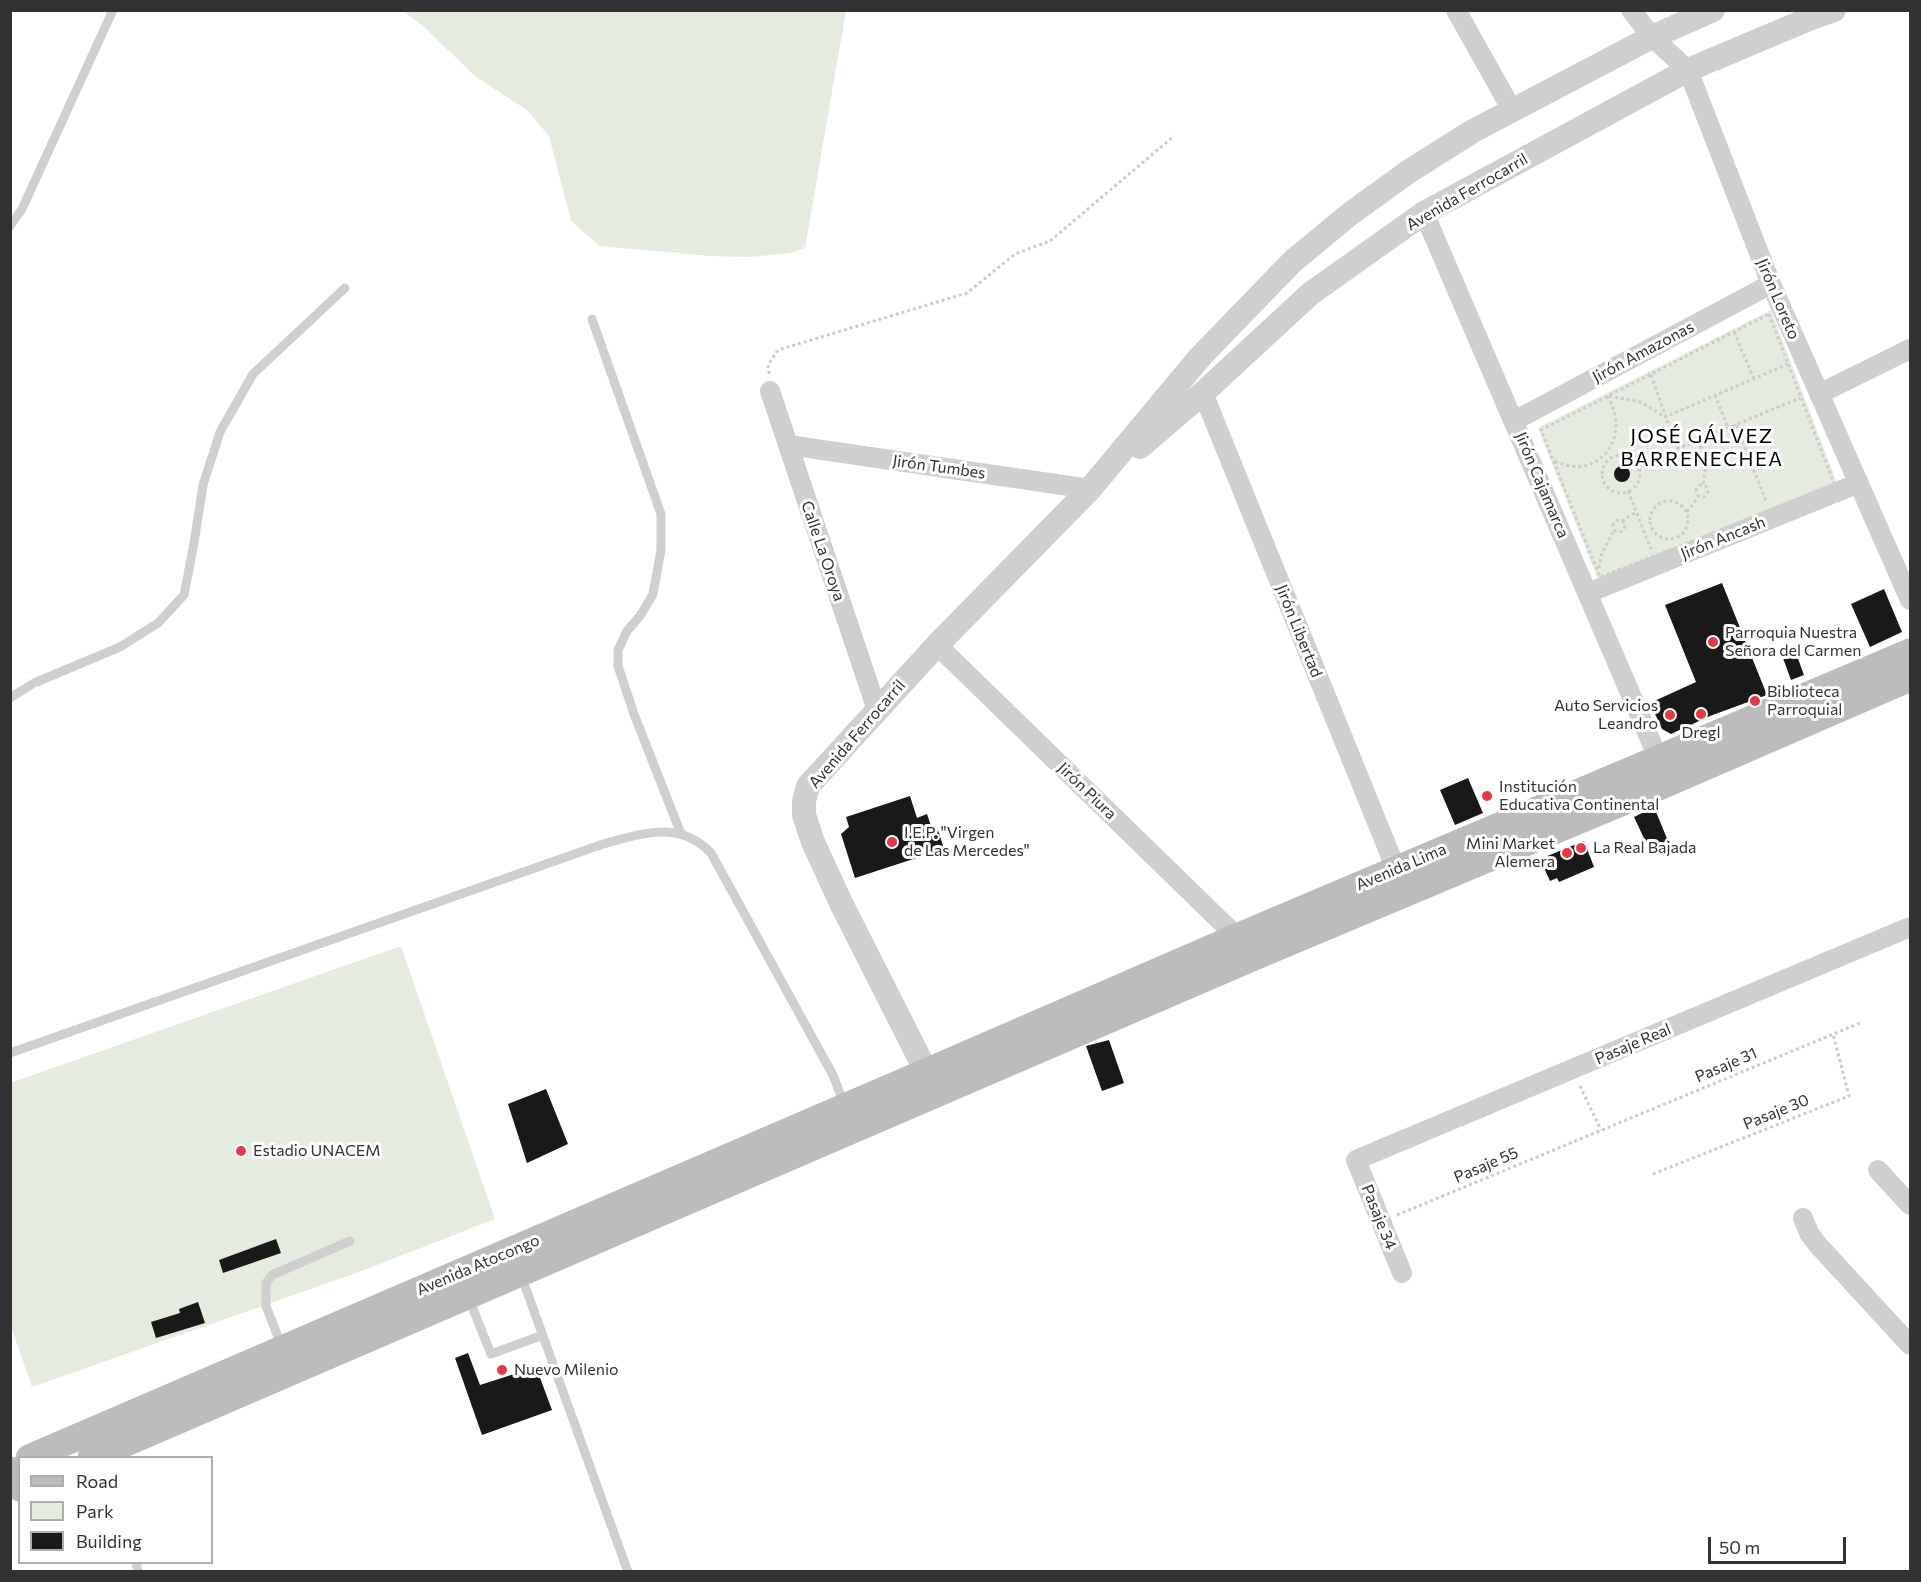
<!DOCTYPE html>
<meta charset="utf-8">
<style>
body{margin:0}
#map{position:relative;width:1921px;height:1582px;overflow:hidden;background:#fff;font-family:Commissioner,sans-serif}
canvas{display:block}
.frame{position:absolute;inset:0;border:12px solid #323232;pointer-events:none}
.legend{position:absolute;left:18px;top:1456px;width:195px;height:108px;box-sizing:border-box;background:#fff;border:2px solid #adadad;margin:0;padding:8px 10px;list-style:none;font-size:18px;color:#323232}
.legend li{display:flex;align-items:center;gap:12px;height:30px}
.legend b{width:30px;border:2px solid #adadad}
.scale{position:absolute;left:1708px;top:1537px;width:138px;height:27px;box-sizing:border-box;border:3px solid #323232;border-top:0;padding-left:8px;font-size:18px;line-height:21px;white-space:nowrap;color:#323232;-webkit-text-stroke:4px #fff;paint-order:stroke}
</style>
<div id="map">
<canvas width="1921" height="1582"></canvas>
<div class="frame"></div>
<ul class="legend">
<li><b style="height:8px;background:#bcbcbc"></b>Road</li>
<li><b style="height:16px;background:#e5ebde"></b>Park</li>
<li><b style="height:16px;background:#191919"></b>Building</li>
</ul>
<div class="scale">50 m</div>
</div>
<script>
const context = document.querySelector('canvas').getContext('2d');
context.lineJoin = 'round';
function paint(path, color) { context.fillStyle = color; context.fill(path, 'evenodd'); }
function trace(path, color, width, dash) { context.strokeStyle = color; context.lineWidth = width; context.lineCap = dash ? 'butt' : 'round'; context.setLineDash(dash || []); context.stroke(path); }
function drawText(font, color, halo, rows, align = 'center') {
  context.font = font + ' Commissioner,sans-serif'; context.lineWidth = 6; context.setLineDash([]); context.textBaseline = 'middle'; context.strokeStyle = halo; context.fillStyle = color; for (const [text, x, y, turn = 0] of rows) {
    context.save(); context.translate(x, y); context.rotate((+turn || 0) * Math.PI / 180); context.textAlign = isNaN(turn) ? turn : align; if (halo) context.strokeText(text, 0, 0); context.fillText(text, 0, 0); context.restore();
  }
}
const green = new Path2D(`
 M 403,11 L 846,11 L 805,248 L 790,253 L 749,257 L 710,256 L 599,246 L 571,221 L 549,136 L 527,110 L 476,77 L 424,27 Z
 M 1771,310 L 1839,488 L 1598,580 L 1538,428 Z
 M 401,946 L 495,1219 L 359,1272 L 32,1387 L 11,1327 L 10,1083 Z`);
const building = new Path2D(`
 M1614 474a8 8 0 1 1 16 0a8 8 0 1 1-16 0Z
 M 1722,583 L 1767,695 L 1710,716 L 1671,734 L 1662,729 L 1650,703 L 1696,682 L 1665,605 Z
 M 1884,589 L 1902,632 L 1870,647 L 1851,604 Z
 M 1793,645 L 1804,675 L 1791,680 L 1780,650 Z
 M 1468,778 L 1483,813 L 1455,825 L 1440,790 Z
 M 910,796 L 917,818 L 927,814 L 933,832 L 938,830 L 944,849 L 855,878 L 841,834 L 849,827 L 846,817 Z
 M 1654,807 L 1668,841 L 1649,849 L 1634,817 Z
 M 1584,841 L 1594,867 L 1559,882 L 1557,878 L 1550,881 L 1540,859 Z
 M 1109,1040 L 1124,1083 L 1102,1091 L 1086,1046 Z
 M 546,1089 L 568,1144 L 527,1163 L 508,1104 Z
 M 276,1239 L 281,1253 L 223,1273 L 219,1260 Z
 M 198,1302 L 205,1323 L 156,1338 L 151,1322 L 180,1313 L 179,1309 Z
 M 468,1353 L 480,1385 L 536,1367 L 552,1410 L 482,1435 L 455,1358 Z`);
const path = new Path2D(`
 M 1769,314 L 1835,486 L 1600,577 L 1541,430 Z
 M 1734,332 L 1754,379
 M 769,374 L 768,365 L 778,350 L 967,293 L 1015,254 L 1050,241 L 1174,136
 M 1651,375 L 1677,449
 M 1715,395 L 1728,428
 M 1609,396 L 1641,402 L 1665,417 L 1788,364
 M 1736,425 L 1766,501
 M 1699,440 L 1706,465 L 1703,485
 M1602 474a19 19 0 1 1 38 0a19 19 0 1 1-38 0Z
 M 1555,461 C 1599,483 1633,435 1607,396
 M 1638,465 L 1800,398
 M1696 491a6 6 0 1 1 12 0a6 6 0 1 1-12 0Z
 M 1628,491 L 1651,549
 M1650 520a19 19 0 1 1 38 0a19 19 0 1 1-38 0Z
 M 1687,512 L 1699,496
 M1613 526a6 6 0 1 1 12 0a6 6 0 1 1-12 0Z
 M 1622,521 L 1636,512
 M 1599,568 L 1602,553 L 1614,530
 M 1580,1086 L 1601,1130
 M 1653,1174 L 1849,1096 L 1833,1034
 M 1397,1215 L 1860,1023`);
const service = new Path2D(`
 M 10,226 L 22,209 L 113,10
 M 592,319 L 661,514 L 661,550 L 653,594 L 640,616 L 627,631 L 618,650 L 618,666 L 634,714 L 681,834
 M 10,698 L 34,683 L 120,647 L 158,623 L 184,595 L 194,543 L 203,485 L 220,432 L 253,374 L 345,288
 M 10,1053 L 603,844 C 642,834 678,819 711,853 L 834,1077 L 844,1105
 M 521,1275 L 628,1572
 M 469,1299 L 491,1354 L 543,1335
 M 282,1347 L 266,1306 L 266,1283 L 272,1275 L 350,1241
 M 136,1562 L 138,1572`);
const minor = new Path2D(`
 M 1456,10 L 1512,110
 M 1631,10 L 1652,37 L 1688,70 L 1771,284 L 1910,600
 M 1424,213 L 1658,758
 M 770,391 L 877,710
 M 1203,393 L 1396,869
 M 1819,394 L 1910,349
 M 1514,421 L 1771,284
 M 788,445 L 1090,489
 M 1588,593 L 1859,483
 M 937,645 L 1237,937
 M 1878,1170 L 1910,1205
 M 1803,1218 L 1809,1233 L 1818,1245 L 1910,1345
 M 1402,1273 L 1356,1160 L 1910,927`);
const tertiary = new Path2D(`
 M 1140,447 L 1203,393 L 1310,294 L 1424,213 L 1688,70 L 1809,19 L 1834,10
 M 935,1089 L 841,903 L 813,842 L 804,815 L 804,801 L 808,786 L 937,645 L 1090,489 L 1200,357 L 1293,261 L 1350,214 L 1408,172 L 1473,131 L 1652,37 L 1713,10`);
const secondary = new Path2D(`
 M 29,1458 L 926,1072 L 1237,937 L 1910,652
 M 91,1458 L 1254,957 L 1668,783 L 1910,678
 M 10,1470 L 20,1488`);
const markers = [
 [1713,642,6,"#e53943"],
 [1755,701,6,"#e53943"],
 [1701,714,6,"#e53943"],
 [1670,715,6,"#e53943"],
 [1487,796,6,"#e53943"],
 [892,842,6,"#e53943"],
 [1581,848,6,"#e53943"],
 [1567,853,6,"#e53943"],
 [241,1151,6,"#e53943"],
 [502,1370,6,"#e53943"]
];
const streetNames = [
 ["Avenida Ferrocarril",1467,192,-30],
 ["Jirón Loreto",1778,299,67],
 ["Jirón Amazonas",1643,352,-28],
 ["Jirón Tumbes",939,467,8],
 ["Jirón Cajamarca",1542,485,67],
 ["Jirón Ancash",1723,538,-22],
 ["Calle La Oroya",823,551,71],
 ["Jirón Libertad",1299,631,68],
 ["Avenida Ferrocarril",857,734,-49],
 ["Jirón Piura",1087,791,44],
 ["Avenida Lima",1401,867,-23],
 ["Pasaje Real",1633,1044,-23],
 ["Pasaje 31",1726,1065,-23],
 ["Pasaje 30",1776,1112,-22],
 ["Pasaje 55",1486,1165,-23],
 ["Pasaje 34",1379,1217,68],
 ["Avenida Atocongo",478,1265,-23]
];
const poiNames = [
 ["Parroquia Nuestra",1725,633],
 ["Señora del Carmen",1725,651],
 ["Biblioteca",1767,692],
 ["Parroquial",1767,710],
 ["Auto Servicios",1658,706,"right"],
 ["Leandro",1658,724,"right"],
 ["Dregl",1701,733,"center"],
 ["Institución",1499,787],
 ["Educativa Continental",1499,805],
 ["I.E.P. \"Virgen",904,833],
 ["de Las Mercedes\"",904,851],
 ["Mini Market",1555,844,"right"],
 ["Alemera",1555,862,"right"],
 ["La Real Bajada",1593,848],
 ["Estadio UNACEM",253,1151],
 ["Nuevo Milenio",514,1370]
];
const quarterNames = [
 ["JOSÉ GÁLVEZ",1702,436],
 ["BARRENECHEA",1702,459]
];
paint(green, '#e5ebde');
paint(building, '#191919');
trace(path, '#ccc', 3, [3, 3]);
trace(service, '#cfcfcf', 9);
trace(minor, '#cfcfcf', 20);
trace(tertiary, '#cfcfcf', 24);
trace(secondary, '#bcbcbc', 27);
for (const [x, y, r, color] of markers) { const dot = new Path2D(); dot.arc(x, y, r, 0, 2 * Math.PI); context.fillStyle = color; context.fill(dot); trace(dot, '#fff', 2); }
drawText('16px', '#323232', '#fff', streetNames);
drawText('16px', '#323232', '#fff', poiNames, 'left');
context.letterSpacing = '1.5px';
drawText('20px', '#000', '#fff', quarterNames);
context.letterSpacing = '0px';
</script>
